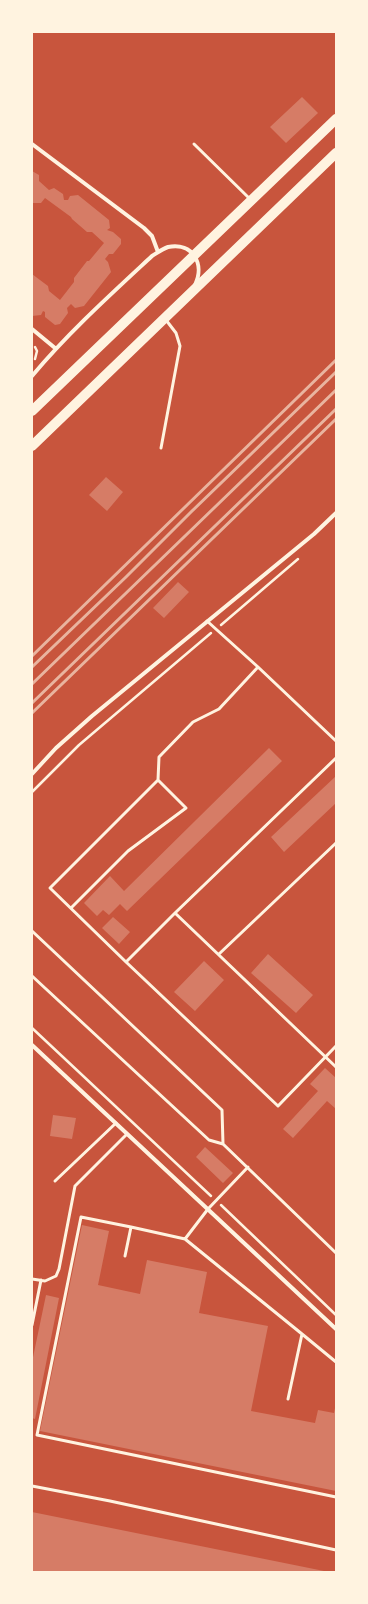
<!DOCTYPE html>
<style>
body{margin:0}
#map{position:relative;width:368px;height:1604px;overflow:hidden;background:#c8553d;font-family:Poppins,sans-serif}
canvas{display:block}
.frame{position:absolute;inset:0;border:33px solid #fff3e0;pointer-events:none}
</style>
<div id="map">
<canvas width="368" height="1604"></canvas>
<div class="frame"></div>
</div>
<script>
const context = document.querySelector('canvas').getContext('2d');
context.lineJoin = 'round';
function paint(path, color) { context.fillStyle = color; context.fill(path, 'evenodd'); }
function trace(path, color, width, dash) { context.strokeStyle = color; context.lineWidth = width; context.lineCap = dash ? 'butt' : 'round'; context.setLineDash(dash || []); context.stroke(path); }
const building = new Path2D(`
 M 302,97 L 318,113 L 286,143 L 270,127 Z
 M 32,171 L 39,175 L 39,181 L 49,190 L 54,188 L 63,194 L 64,200 L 68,200 L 70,196 L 78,195 L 109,220 L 110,228 L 107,230 L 113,232 L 121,239 L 121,244 L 113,254 L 109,254 L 105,259 L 108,262 L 111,272 L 84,306 L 75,308 L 71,304 L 67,308 L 68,313 L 60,324 L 55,325 L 45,317 L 45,312 L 43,311 L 41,315 L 32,316 L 32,274 L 48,286 L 49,291 L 60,300 L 74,282 L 74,278 L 87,261 L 89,261 L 104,243 L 92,232 L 87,232 L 72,219 L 71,217 L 45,198 L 41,203 L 32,203 Z
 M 106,477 L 123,492 L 107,511 L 89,495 Z
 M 178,582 L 189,592 L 164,618 L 153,608 Z
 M 269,748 L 282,761 L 127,911 L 120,904 L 109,915 L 103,910 L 97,916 L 84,903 L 110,876 L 124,891 Z
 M 336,776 L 336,803 L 284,852 L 271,837 Z
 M 113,917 L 130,932 L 119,944 L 102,928 Z
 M 268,954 L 313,995 L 296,1013 L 251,973 Z
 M 204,961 L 224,980 L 195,1011 L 174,992 Z
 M 325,1068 L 336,1078 L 336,1109 L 327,1101 L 293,1138 L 283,1129 L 318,1091 L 310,1084 Z
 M 53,1115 L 76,1118 L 72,1139 L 50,1136 Z
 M 205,1147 L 233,1173 L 223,1183 L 196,1157 Z
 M 82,1225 L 109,1231 L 98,1285 L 140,1294 L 147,1260 L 207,1272 L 199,1313 L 268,1326 L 251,1411 L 315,1423 L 318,1410 L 334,1413 L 336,1403 L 336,1491 L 40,1431 Z
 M 46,1295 L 59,1298 L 35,1419 L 32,1418 L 32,1362 Z
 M 32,1512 L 324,1571 L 324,1572 L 32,1572 Z`);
const path = new Path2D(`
 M 35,347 L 37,351 L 35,359
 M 221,625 L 298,559
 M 32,792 L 79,745 L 211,633
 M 32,1028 L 211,1196
 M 221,1205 L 336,1315`);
const service = new Path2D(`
 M 194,144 L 250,199
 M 161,448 L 180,346 L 176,333 L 166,320
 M 207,621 L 258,667 L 336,741
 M 336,758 L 175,913 L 336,1067
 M 158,780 L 159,757 L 193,722 L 219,709 L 258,667
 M 71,908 L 128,851 L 186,808 L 158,780 L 50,888 L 126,962 L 175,913
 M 32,931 L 222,1110 L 223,1144
 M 219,954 L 336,843
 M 126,962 L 278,1106 L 336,1046
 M 32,976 L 209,1140 L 223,1144 L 336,1253
 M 55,1181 L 116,1123
 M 131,1227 L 185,1239 L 208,1209 L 248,1167
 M 185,1239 L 302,1334 L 288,1399
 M 125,1256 L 131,1227 L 81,1217 L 37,1435 L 336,1497
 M 32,1279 L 45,1281 L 56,1276 L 59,1269 L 75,1186 L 127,1134
 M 32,1325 L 41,1280
 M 302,1334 L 336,1362
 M 32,1486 L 110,1501 L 336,1550`);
const minor = new Path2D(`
 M 32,144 L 144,228 L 152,236 L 158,252
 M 32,329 L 55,348
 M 32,376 C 68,333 110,295 152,256 C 157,253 162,249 168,247 C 193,242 205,264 195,285
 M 32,774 L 56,748 L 92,716 L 314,534 L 336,513
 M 32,1045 L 336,1329`);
const primary = new Path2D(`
 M 32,411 L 336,119
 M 32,446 L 336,153`);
const rail = new Path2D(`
 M 32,656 L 336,360
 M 32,667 L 126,577 L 191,512 L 336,372
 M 32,684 L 336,390
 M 32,703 L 336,409
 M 32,713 L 336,419`);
paint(building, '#d67c66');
trace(path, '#fff3e0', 2.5);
trace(service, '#fff3e0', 3);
trace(minor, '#fff3e0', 4);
trace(primary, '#fff3e0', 10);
trace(rail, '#e9b49f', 3);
</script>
